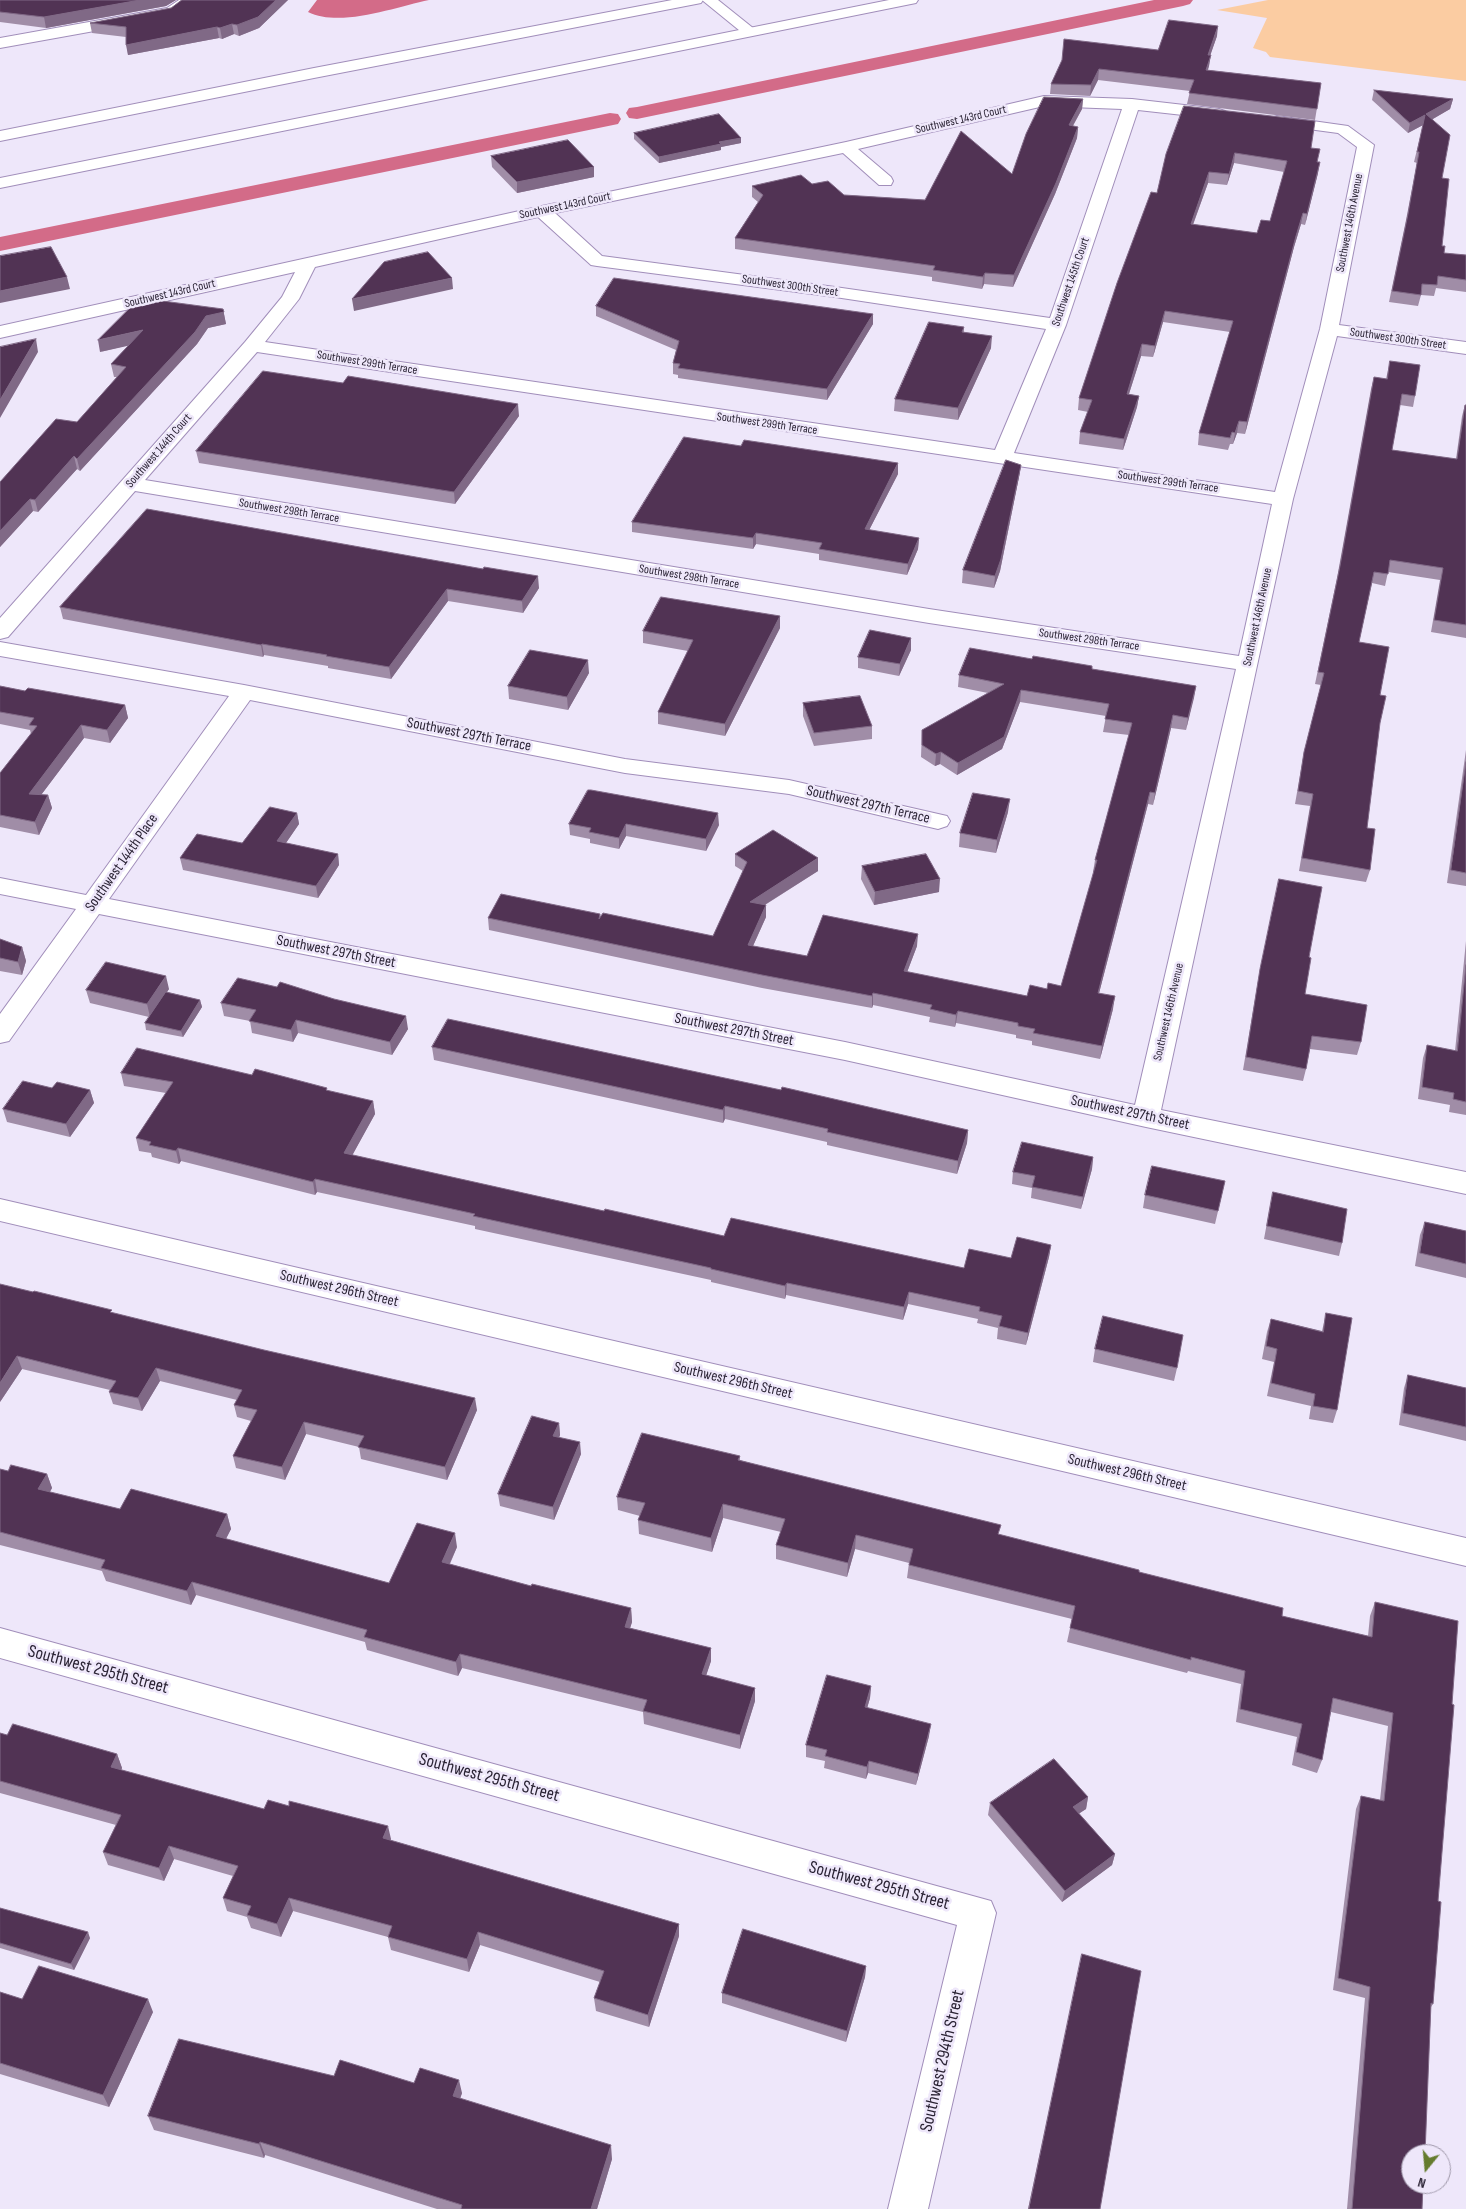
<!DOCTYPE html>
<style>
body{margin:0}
#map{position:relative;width:1466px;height:2209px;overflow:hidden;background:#eee7fa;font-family:"Sofia Sans Condensed",sans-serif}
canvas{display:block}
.north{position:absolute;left:1401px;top:2144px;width:50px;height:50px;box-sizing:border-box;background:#eee7fa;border:1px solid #a099ab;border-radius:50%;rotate:197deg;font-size:14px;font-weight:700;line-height:20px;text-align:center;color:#2a2334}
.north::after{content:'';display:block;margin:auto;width:18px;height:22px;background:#657c2e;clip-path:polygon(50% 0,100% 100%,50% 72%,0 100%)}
</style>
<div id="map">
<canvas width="1466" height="2209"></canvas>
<div class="north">N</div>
</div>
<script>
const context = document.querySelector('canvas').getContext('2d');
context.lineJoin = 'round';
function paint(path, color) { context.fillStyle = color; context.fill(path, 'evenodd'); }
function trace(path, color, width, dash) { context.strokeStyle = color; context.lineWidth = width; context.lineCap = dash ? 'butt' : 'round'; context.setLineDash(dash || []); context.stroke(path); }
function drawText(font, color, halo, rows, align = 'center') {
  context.font = font + ' "Sofia Sans Condensed",sans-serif'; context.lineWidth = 5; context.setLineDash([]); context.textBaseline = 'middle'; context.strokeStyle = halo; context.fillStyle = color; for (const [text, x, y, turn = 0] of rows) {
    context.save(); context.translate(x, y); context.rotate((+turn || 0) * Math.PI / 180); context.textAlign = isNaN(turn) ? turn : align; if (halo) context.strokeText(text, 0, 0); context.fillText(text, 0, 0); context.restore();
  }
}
const green = new Path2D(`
 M 1268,0 L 1466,0 L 1466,81 L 1270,57 L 1266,52 L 1253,48 L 1267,18 L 1217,10 Z`);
const water = new Path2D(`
 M 317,0 L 429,0 C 395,7 341,28 308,12 Z`);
const canal = new Path2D(`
 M 1154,0 L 1193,0 L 1190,4 L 1183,6 L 637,119 L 629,118 L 626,113 L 629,108 L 637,107 Z
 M 610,113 L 618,114 L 621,119 L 618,124 L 0,251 L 0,237 Z`);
const minor = new Path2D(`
 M 179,0 L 196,0 L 177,15 L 172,17 L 0,48 L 0,38 L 167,8 Z
 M 702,0 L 718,0 L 758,32 L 755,35 L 745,35 Z
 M 1044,96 L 1132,99 L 1219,109 L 1225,111 L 1227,114 L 1225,117 L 1219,119 L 1138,110 L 1066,325 L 1014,453 L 1275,492 L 1320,329 L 1357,147 L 1338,133 L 1271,124 L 1269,121 L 1271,118 L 1277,116 L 1348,126 L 1374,145 L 1339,325 L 1466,342 L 1466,354 L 1337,336 L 1293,499 L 1161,1110 L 1466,1172 L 1466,1194 L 1146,1127 L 845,1060 L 99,914 L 9,1041 L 0,1043 L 0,1014 L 76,909 L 0,894 L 0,878 L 86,895 L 229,696 L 0,656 L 0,642 L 244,685 L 625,759 L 789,780 L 947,816 L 950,821 L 947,826 L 938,829 L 789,794 L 625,773 L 250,700 L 109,899 L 845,1042 L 1135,1105 L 1236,669 L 929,623 L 135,491 L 8,637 L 0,639 L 0,618 L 245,342 L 282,297 L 295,272 L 0,338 L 0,326 L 542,206 L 846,142 ZM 1044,106 L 1122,109 L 1050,318 L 835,287 L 602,256 L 555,213 L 843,153 L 879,185 L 891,185 L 893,181 L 891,177 L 858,149 ZM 538,217 L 591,265 L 597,266 L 835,297 L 1046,329 L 995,450 L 265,342 L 299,299 L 315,267 ZM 257,352 L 1272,504 L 1239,656 L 929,609 L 145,480 Z
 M 0,1199 L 1466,1538 L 1466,1566 L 0,1221 Z
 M 0,1628 L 991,1901 L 996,1913 L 928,2209 L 888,2209 L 957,1925 L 0,1658 Z`);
const highway = new Path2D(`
 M 672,0 L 703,0 L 701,3 L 696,4 L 314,78 L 0,141 L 0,131 L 314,68 Z
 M 889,0 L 918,0 L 916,3 L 911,4 L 0,188 L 0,178 Z`);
const wall = new Path2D(`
 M 0,0 L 176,0 L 166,6 L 46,28 L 0,22 Z
 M 182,0 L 288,0 L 259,28 L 239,36 L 234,34 L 222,39 L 219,38 L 128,55 L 126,37 L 92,33 L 90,23 L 171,8 Z
 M 1217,36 L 1210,55 L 1209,66 L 1208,70 L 1321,83 L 1315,120 L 1187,104 L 1190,91 L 1098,80 L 1090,96 L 1050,94 L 1051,84 L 1158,50 Z
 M 1374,90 L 1453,99 L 1450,109 L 1433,119 L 1442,178 L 1442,246 L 1444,253 L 1466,255 L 1466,292 L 1436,288 L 1434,296 L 1421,295 L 1418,306 L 1389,302 L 1405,225 L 1417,163 L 1414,162 L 1423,125 L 1408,133 L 1372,100 Z
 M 1083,99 L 1082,109 L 1073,126 L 1078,127 L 1077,138 L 1055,194 L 1013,287 L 984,284 L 982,289 L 932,281 L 932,277 L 735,249 L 735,238 L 758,202 L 752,197 L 752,186 L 812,184 L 844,195 L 925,200 L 1012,174 Z
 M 634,133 L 741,138 L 741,143 L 721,147 L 721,150 L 659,163 L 634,139 Z
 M 1311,148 L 1318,162 L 1318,173 L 1305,225 L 1301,224 L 1294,247 L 1245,434 L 1237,433 L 1233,444 L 1230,444 L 1228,450 L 1198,445 L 1199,433 L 1230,332 L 1163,322 L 1153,357 L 1141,356 L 1129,394 L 1139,396 L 1137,407 L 1123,450 L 1079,444 L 1080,432 L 1088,412 L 1078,410 L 1079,398 L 1157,193 L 1166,154 ZM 1234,163 L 1284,172 L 1270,221 L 1257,233 L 1193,225 L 1208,183 L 1227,185 Z
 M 491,156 L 594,167 L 594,177 L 517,193 L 492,167 Z
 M 596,306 L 873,314 L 873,324 L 827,400 L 678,378 L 678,375 L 673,374 L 673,363 L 676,350 L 596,316 Z
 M 223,309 L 226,324 L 208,328 L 197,344 L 80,471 L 77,469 L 38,512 L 33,511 L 0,547 L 0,482 L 77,422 L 117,377 L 114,377 L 111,364 L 129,345 L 100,352 Z
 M 964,327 L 964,332 L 991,348 L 958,420 L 894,411 L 895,399 Z
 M 1390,361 L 1415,396 L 1413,407 L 1400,405 L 1392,450 L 1456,459 L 1462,416 L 1465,405 L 1466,405 L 1466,638 L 1431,632 L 1440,580 L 1388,572 L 1385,586 L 1372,583 L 1359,642 L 1380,695 L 1380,723 L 1367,828 L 1370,870 L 1366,882 L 1299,871 L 1310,806 L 1295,804 L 1304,752 L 1321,685 L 1315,684 L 1337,578 L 1371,389 L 1374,377 L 1386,379 Z
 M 519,416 L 455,504 L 199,463 L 196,451 Z
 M 1021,465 L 1019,477 L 1000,571 L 994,588 L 962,583 L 963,570 Z
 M 898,474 L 869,530 L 919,538 L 918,549 L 907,575 L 819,560 L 819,554 L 756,544 L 753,549 L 632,532 L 632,522 Z
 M 147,509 L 539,588 L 523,613 L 448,601 L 391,679 L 328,668 L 328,666 L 264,655 L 263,657 L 63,619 L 60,607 Z
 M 780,616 L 780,628 L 725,736 L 658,724 L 658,712 L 688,651 L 643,643 L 643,631 Z
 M 911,650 L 899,676 L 858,668 L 858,657 Z
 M 1032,659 L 1092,666 L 1092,669 L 1196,686 L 1186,730 L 1171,728 L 1153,805 L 1148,804 L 1099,993 L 1113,1009 L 1100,1059 L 1032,1045 L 1032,1041 L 1016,1038 L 1016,1035 L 956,1023 L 955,1027 L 929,1022 L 930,1017 L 873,1005 L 872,1008 L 762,988 L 489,930 L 488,918 L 600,914 L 601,917 L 713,936 L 743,871 L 735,866 L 735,854 L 818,871 L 765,905 L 766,917 L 753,946 L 807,956 L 917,946 L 907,972 L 1027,996 L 1047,989 L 1061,986 L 1094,872 L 1093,872 L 1095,860 L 1129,735 L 1103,732 L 1106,716 L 1020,702 L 1002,749 L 957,775 L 940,764 L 935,766 L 921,757 L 922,730 L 988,693 L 958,687 L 959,675 Z
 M 589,673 L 568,710 L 509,699 L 508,686 Z
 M 0,686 L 25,691 L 125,705 L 128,718 L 110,743 L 84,738 L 41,795 L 48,795 L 52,808 L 39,835 L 0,827 L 0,773 L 31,734 L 30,730 L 0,724 Z
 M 803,703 L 872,726 L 872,739 L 814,746 L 803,716 Z
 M 1466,750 L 1466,886 L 1447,883 Z
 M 1008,812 L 996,853 L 959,847 L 960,833 Z
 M 297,813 L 299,824 L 286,843 L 338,854 L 339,865 L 318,898 L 183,870 L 180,858 L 242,843 Z
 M 569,824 L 719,825 L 706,851 L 626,836 L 619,849 L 590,843 L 590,839 L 570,835 Z
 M 862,866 L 939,892 L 874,905 L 861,879 Z
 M 1279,879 L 1309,957 L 1305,994 L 1361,1042 L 1357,1055 L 1310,1049 L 1306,1069 L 1303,1081 L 1243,1070 L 1258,981 Z
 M 0,939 L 22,947 L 26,961 L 22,975 L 0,971 Z
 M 1466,941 L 1466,1115 L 1449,1112 L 1450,1105 L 1418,1099 L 1423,1058 L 1427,1045 L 1455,1051 Z
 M 169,989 L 167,992 L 200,1000 L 202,1007 L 183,1037 L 146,1030 L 145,1023 L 149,1017 L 90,1003 L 86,990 Z
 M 221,1003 L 408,1029 L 392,1055 L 298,1033 L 293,1042 L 252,1033 L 250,1021 L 224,1016 Z
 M 432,1047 L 781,1090 L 968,1130 L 967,1143 L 957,1174 L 827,1145 L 827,1142 L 725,1119 L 723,1123 L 434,1060 Z
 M 121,1073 L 252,1075 L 373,1101 L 375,1114 L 352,1155 L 604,1211 L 724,1236 L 964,1268 L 1011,1258 L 1051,1245 L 1049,1257 L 1026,1345 L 997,1339 L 998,1328 L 977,1323 L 978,1319 L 908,1304 L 903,1320 L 786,1295 L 785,1299 L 711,1282 L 711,1280 L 475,1229 L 475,1226 L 317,1192 L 315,1195 L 181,1161 L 179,1164 L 152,1157 L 151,1153 L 139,1151 L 136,1138 L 166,1093 L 124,1086 Z
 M 52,1088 L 90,1090 L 94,1103 L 70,1137 L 7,1122 L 3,1109 Z
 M 1093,1157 L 1092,1169 L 1081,1209 L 1031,1198 L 1032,1188 L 1012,1184 L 1013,1172 Z
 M 1225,1181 L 1215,1224 L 1143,1208 L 1145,1195 Z
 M 1273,1192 L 1342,1243 L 1339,1256 L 1264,1239 L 1270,1206 Z
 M 1425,1222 L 1466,1231 L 1466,1278 L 1415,1266 L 1420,1235 Z
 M 33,1292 L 113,1313 L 477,1410 L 447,1480 L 361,1459 L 359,1447 L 306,1434 L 285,1480 L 236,1468 L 233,1456 L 251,1421 L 237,1417 L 234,1405 L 237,1400 L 160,1381 L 142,1411 L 113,1404 L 109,1392 L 110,1390 L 22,1369 L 0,1402 Z
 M 1326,1313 L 1337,1410 L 1333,1423 L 1309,1419 L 1311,1406 L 1267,1396 L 1274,1362 L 1262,1359 L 1267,1332 L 1271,1319 L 1322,1331 Z
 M 1095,1349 L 1177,1368 L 1174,1381 L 1093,1362 Z
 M 1408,1375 L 1466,1388 L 1466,1441 L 1399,1425 L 1404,1388 Z
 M 559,1423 L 560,1435 L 559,1437 L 581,1454 L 554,1520 L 500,1506 L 498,1494 Z
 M 740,1456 L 740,1460 L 999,1535 L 1139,1572 L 1282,1616 L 1368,1636 L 1370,1616 L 1375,1602 L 1438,1901 L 1433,2004 L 1431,2007 L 1422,2209 L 1347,2209 L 1365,1998 L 1333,1990 L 1356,1809 L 1361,1796 L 1380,1800 L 1388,1726 L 1331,1712 L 1322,1760 L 1317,1773 L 1292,1765 L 1297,1737 L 1236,1722 L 1241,1684 L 1188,1671 L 1187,1673 L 1067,1642 L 1072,1619 L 907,1578 L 909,1563 L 855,1549 L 847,1577 L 776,1559 L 776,1545 L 781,1532 L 723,1518 L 712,1552 L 639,1534 L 638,1520 L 640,1516 L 618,1510 L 617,1497 Z
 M 0,1469 L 8,1471 L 47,1474 L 52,1488 L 50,1492 L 120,1509 L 227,1514 L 231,1529 L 226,1539 L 389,1583 L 457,1547 L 450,1564 L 531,1586 L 631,1608 L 632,1622 L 630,1628 L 711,1648 L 711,1661 L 706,1675 L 755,1701 L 740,1749 L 644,1724 L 643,1712 L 462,1668 L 458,1676 L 367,1650 L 365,1642 L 196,1595 L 191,1605 L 106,1581 L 102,1571 L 0,1545 Z
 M 871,1686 L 870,1698 L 867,1708 L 929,1736 L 916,1785 L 868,1773 L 866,1779 L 824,1768 L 825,1761 L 806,1757 L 806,1745 Z
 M 0,1733 L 7,1735 L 117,1754 L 122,1768 L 121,1770 L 264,1809 L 391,1839 L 390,1840 L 679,1924 L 679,1936 L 649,2027 L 596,2011 L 594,1998 L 600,1982 L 480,1945 L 469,1972 L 391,1950 L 388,1937 L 293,1911 L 281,1937 L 251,1928 L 247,1917 L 227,1911 L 223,1898 L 233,1876 L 174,1859 L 164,1881 L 108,1865 L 103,1852 L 116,1825 L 0,1793 Z
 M 1088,1797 L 1086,1809 L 1079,1813 L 1115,1854 L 1112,1865 L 1062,1902 L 988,1815 L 990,1803 Z
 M 0,1908 L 90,1938 L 74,1970 L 0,1948 Z
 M 1082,1954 L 1100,2209 L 1028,2209 L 1080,1965 Z
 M 866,1966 L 865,1977 L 846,2042 L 722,2003 L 722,1993 Z
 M 0,1992 L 22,1999 L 153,2012 L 109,2107 L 0,2074 Z
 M 334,2076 L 414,2083 L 462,2093 L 460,2099 L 612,2159 L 597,2209 L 437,2209 L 265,2155 L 264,2158 L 154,2130 L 148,2116 Z`);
const shadedWall = new Path2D(`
 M 140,0 L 176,0 L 166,6 L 46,28 L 44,17 Z
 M 276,0 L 288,0 L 259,28 L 239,36 L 237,25 Z
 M 232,24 L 234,34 L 222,39 L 220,28 Z
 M 1218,26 L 1217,36 L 1207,65 L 1208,55 Z
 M 217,27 L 219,38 L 128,55 L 126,45 Z
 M 1211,55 L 1209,66 L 1204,80 L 1206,70 Z
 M 1099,69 L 1098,80 L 1090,96 L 1091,85 Z
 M 1083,99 L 1082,109 L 1067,136 L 1069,125 Z
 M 1453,99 L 1450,109 L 1424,124 L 1426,114 Z
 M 1425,115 L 1423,125 L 1408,133 L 1410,123 Z
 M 1078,127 L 1077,138 L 1055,194 L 1013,287 L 1014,275 Z
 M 741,138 L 741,143 L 721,147 L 721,150 L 659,163 L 659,157 L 719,142 Z
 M 1235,153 L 1234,163 L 1227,185 L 1229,174 Z
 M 1320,162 L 1318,173 L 1305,225 L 1307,214 Z
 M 594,167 L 594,177 L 517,193 L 517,182 Z
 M 1209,172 L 1208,183 L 1189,235 L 1191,224 Z
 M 1303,213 L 1301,224 L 1294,247 L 1245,434 L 1247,422 L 1296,236 Z
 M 985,273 L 984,284 L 982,289 L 983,277 Z
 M 67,277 L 70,289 L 0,303 L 0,291 Z
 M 452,278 L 453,289 L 354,311 L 352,299 Z
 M 223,309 L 226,324 L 208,328 L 197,344 L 80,471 L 77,459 L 206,316 Z
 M 1165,311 L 1163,322 L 1153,357 L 1155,346 Z
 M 873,314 L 873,324 L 827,400 L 827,389 Z
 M 143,330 L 145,342 L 100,352 L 98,340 Z
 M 992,336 L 991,348 L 958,420 L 958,408 Z
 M 36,339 L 38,352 L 0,418 L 0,400 Z
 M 1142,344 L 1141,356 L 1125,406 L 1127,394 Z
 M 1139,396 L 1137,407 L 1123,450 L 1124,439 Z
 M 518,404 L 519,416 L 455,504 L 454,492 Z
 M 1239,421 L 1237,433 L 1233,444 L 1235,433 Z
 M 74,456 L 77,469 L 38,512 L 35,500 Z
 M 898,463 L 898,474 L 864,540 L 865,529 Z
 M 1021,465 L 1019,477 L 1000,571 L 994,588 L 995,576 Z
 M 30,499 L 33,511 L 0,547 L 0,531 Z
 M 756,533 L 756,544 L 753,549 L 753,538 Z
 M 919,538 L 918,549 L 907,575 L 908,564 Z
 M 538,576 L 539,588 L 523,613 L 522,601 Z
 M 447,589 L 448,601 L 391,679 L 389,667 Z
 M 780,616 L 780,628 L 725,736 L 725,724 Z
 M 911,638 L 911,650 L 899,676 L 900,664 Z
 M 262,644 L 264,655 L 263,657 L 261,645 Z
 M 588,660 L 589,673 L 568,710 L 567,697 Z
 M 1196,686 L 1194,698 L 1186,730 L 1188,718 Z
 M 1021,690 L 1020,702 L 1002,749 L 957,775 L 958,763 Z
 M 125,705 L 128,718 L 110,743 L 107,730 Z
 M 1173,715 L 1171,728 L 1153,805 L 1155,793 Z
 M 81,725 L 84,738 L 32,807 L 29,794 Z
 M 941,752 L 940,764 L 935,766 L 936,754 Z
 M 1150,792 L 1148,804 L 1096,1005 L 1098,993 Z
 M 48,795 L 52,808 L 39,835 L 35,822 Z
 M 1010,799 L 1008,812 L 996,853 L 997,840 Z
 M 297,813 L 299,824 L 279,853 L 277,841 Z
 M 718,813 L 719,825 L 706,851 L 706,839 Z
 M 626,824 L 626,836 L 619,849 L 619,838 Z
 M 338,854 L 339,865 L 318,898 L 316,886 Z
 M 818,858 L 818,871 L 750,914 L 750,902 Z
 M 940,879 L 939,892 L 874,905 L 875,892 Z
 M 766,905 L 766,917 L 748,957 L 748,945 Z
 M 918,934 L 917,946 L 903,983 L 904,971 Z
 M 22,947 L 26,961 L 22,975 L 18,962 Z
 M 166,976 L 169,989 L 150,1017 L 147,1004 Z
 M 873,993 L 873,1005 L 872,1008 L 872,996 Z
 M 1115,996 L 1113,1009 L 1100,1059 L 1102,1046 Z
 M 200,1000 L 202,1007 L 183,1037 L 181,1031 Z
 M 958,1011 L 956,1023 L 955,1027 L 956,1015 Z
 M 406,1016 L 408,1029 L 392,1055 L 390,1042 Z
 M 296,1020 L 298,1033 L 293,1042 L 291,1030 Z
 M 90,1090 L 94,1103 L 70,1137 L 66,1124 Z
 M 373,1101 L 375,1114 L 347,1165 L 344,1153 Z
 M 725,1106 L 725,1119 L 723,1123 L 723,1110 Z
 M 968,1130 L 967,1143 L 957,1174 L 958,1161 Z
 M 178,1148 L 181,1161 L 179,1164 L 176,1151 Z
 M 1093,1157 L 1092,1169 L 1081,1209 L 1083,1197 Z
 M 315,1179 L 317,1192 L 315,1195 L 313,1182 Z
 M 1051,1245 L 1049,1257 L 1026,1345 L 1028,1333 Z
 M 787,1283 L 786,1295 L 785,1299 L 785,1286 Z
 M 909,1292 L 908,1304 L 903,1320 L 904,1307 Z
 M 17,1356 L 22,1369 L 0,1402 L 0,1383 Z
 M 156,1368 L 160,1381 L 142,1411 L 138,1398 Z
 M 475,1398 L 477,1410 L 447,1480 L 445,1467 Z
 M 304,1422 L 306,1434 L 285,1480 L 282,1467 Z
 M 559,1423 L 560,1435 L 555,1448 L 553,1436 Z
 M 580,1442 L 581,1454 L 554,1520 L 553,1507 Z
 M 47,1474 L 52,1488 L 43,1503 L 38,1489 Z
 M 723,1504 L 723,1518 L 712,1552 L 711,1538 Z
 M 227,1514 L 231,1529 L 220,1550 L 216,1536 Z
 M 455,1533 L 457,1547 L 444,1576 L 442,1562 Z
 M 856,1535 L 855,1549 L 847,1577 L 848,1563 Z
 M 192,1582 L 196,1595 L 191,1605 L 187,1591 Z
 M 631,1608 L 632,1622 L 626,1641 L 625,1627 Z
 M 711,1648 L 711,1661 L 702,1688 L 702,1674 Z
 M 460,1654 L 462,1668 L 458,1676 L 456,1662 Z
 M 871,1686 L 870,1698 L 864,1719 L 865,1707 Z
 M 755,1688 L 755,1701 L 740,1749 L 740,1735 Z
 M 931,1724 L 929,1736 L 916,1785 L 918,1774 Z
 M 117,1754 L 122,1768 L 116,1780 L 111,1767 Z
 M 869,1761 L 868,1773 L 866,1779 L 867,1767 Z
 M 1088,1797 L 1086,1809 L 1071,1819 L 1073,1807 Z
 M 388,1826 L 391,1839 L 386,1851 L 383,1838 Z
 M 169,1846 L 174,1859 L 164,1881 L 159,1868 Z
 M 1115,1854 L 1112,1865 L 1062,1902 L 1065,1891 Z
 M 289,1898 L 293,1911 L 281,1937 L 277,1924 Z
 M 679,1924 L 679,1936 L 649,2027 L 648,2015 Z
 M 88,1932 L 90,1938 L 74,1970 L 71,1964 Z
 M 478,1932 L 480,1945 L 469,1972 L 467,1959 Z
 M 866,1966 L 865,1977 L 846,2042 L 847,2031 Z
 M 148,1999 L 153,2012 L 109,2107 L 103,2095 Z
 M 459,2080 L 462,2093 L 456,2110 L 453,2096 Z
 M 260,2142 L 265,2155 L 264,2158 L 259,2144 Z
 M 611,2145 L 612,2159 L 597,2209 L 591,2209 Z`);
const building = new Path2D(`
 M 0,0 L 140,0 L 44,17 L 0,12 Z
 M 182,0 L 276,0 L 258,17 L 237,25 L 232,24 L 220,28 L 217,27 L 126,45 L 126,27 L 90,23 L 171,8 Z
 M 1169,20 L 1218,26 L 1208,55 L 1211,55 L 1206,70 L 1321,83 L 1317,109 L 1189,93 L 1194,80 L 1099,69 L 1091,85 L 1051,84 L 1062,60 L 1064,39 L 1158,50 Z
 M 1374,90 L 1453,99 L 1426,114 L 1450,135 L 1442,178 L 1449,179 L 1442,246 L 1445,246 L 1444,253 L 1466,255 L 1466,280 L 1438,276 L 1437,285 L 1422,284 L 1421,295 L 1392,291 L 1408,214 L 1419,152 L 1417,152 L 1425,115 L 1410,123 Z
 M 1044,97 L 1083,99 L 1069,125 L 1078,127 L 1056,183 L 1014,275 L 985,273 L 983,277 L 933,270 L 935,266 L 735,238 L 763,195 L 752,186 L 792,177 L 801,175 L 812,184 L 828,181 L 844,195 L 925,200 L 961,131 L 1012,174 L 1026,134 Z
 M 1184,106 L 1315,121 L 1311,148 L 1320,149 L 1317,162 L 1320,162 L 1307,214 L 1303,213 L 1296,236 L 1247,422 L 1239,421 L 1235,433 L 1232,432 L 1230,438 L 1199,433 L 1233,321 L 1165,311 L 1155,346 L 1142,344 L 1127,394 L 1139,396 L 1124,439 L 1080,432 L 1092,400 L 1079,398 L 1117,283 L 1151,192 L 1157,193 L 1166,154 ZM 1235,153 L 1287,161 L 1270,221 L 1261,220 L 1257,233 L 1191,224 L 1209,172 L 1229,174 Z
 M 719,114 L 741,138 L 719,142 L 721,144 L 659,157 L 634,133 Z
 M 568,140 L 594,167 L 517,182 L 491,156 Z
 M 51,247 L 67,277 L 0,291 L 0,256 Z
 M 428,252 L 452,278 L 352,299 L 384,262 Z
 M 614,278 L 873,314 L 827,389 L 678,368 L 680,364 L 673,363 L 679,341 L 596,306 Z
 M 140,298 L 223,309 L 224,312 L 206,316 L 195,332 L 77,459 L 74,456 L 35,500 L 30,499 L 0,531 L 0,482 L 56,419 L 77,422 L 126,367 L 111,364 L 143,330 L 98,340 Z
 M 929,322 L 964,327 L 962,332 L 992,336 L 958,408 L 895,399 Z
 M 36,339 L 0,400 L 0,347 Z
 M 1390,361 L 1420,365 L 1415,396 L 1402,394 L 1392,450 L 1457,459 L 1465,405 L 1466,405 L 1466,625 L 1434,620 L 1443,568 L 1390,560 L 1388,574 L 1374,572 L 1359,642 L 1389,647 L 1380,695 L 1386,696 L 1380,723 L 1367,828 L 1375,829 L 1370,870 L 1302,858 L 1313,794 L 1298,791 L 1304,752 L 1324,673 L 1318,672 L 1340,566 L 1374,377 L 1387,379 Z
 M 263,371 L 343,383 L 348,376 L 518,404 L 454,492 L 196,451 Z
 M 684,437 L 741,446 L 744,440 L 898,463 L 865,529 L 919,538 L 908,564 L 819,549 L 822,543 L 756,533 L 753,538 L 632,522 Z
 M 1006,460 L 1021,465 L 1001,559 L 995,576 L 963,570 Z
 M 147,509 L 483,569 L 484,567 L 538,576 L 522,601 L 447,589 L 389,667 L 326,656 L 327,655 L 262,644 L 261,645 L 60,607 Z
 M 661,597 L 780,616 L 725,724 L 658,712 L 693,640 L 643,631 Z
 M 870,630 L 911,638 L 900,664 L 858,657 Z
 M 970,648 L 1032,659 L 1033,656 L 1092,666 L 1092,669 L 1196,686 L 1188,718 L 1173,715 L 1155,793 L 1150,792 L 1098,993 L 1115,996 L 1102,1046 L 1033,1033 L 1035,1029 L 1018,1026 L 1018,1023 L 958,1011 L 956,1015 L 930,1009 L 932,1005 L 873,993 L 872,996 L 762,975 L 488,918 L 501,894 L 600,914 L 599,919 L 603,913 L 713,936 L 747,862 L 735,854 L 773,830 L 818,858 L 750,902 L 766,905 L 748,945 L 807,956 L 823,915 L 918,934 L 904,971 L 1027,996 L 1030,985 L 1047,989 L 1048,983 L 1061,986 L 1097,860 L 1095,860 L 1132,723 L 1105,719 L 1109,704 L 1021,690 L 1004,737 L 958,763 L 941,752 L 936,754 L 922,745 L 922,730 L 1004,684 L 959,675 Z
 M 530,650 L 588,660 L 567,697 L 508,686 Z
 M 0,686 L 25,691 L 28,688 L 125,705 L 107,730 L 81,725 L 29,794 L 48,795 L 35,822 L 0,815 L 0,773 L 37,726 L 29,725 L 34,718 L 0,712 Z
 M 860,696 L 872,726 L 814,733 L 803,703 Z
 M 1466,762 L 1466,873 L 1451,870 Z
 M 588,790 L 591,790 L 718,813 L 706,839 L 626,824 L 619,838 L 589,832 L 591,828 L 569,824 Z
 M 973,793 L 1010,799 L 997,840 L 960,833 Z
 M 270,807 L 297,813 L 277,841 L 338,854 L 316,886 L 180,858 L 197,834 L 242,843 Z
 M 926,854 L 940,879 L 875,892 L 862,866 Z
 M 1279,879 L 1322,887 L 1309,957 L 1311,958 L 1305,994 L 1367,1005 L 1361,1042 L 1312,1036 L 1306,1069 L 1246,1057 L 1260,969 Z
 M 0,939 L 22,947 L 18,962 L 0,958 Z
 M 106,962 L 166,976 L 147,1004 L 86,990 Z
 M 1466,965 L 1466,1102 L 1453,1099 L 1454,1093 L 1422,1087 L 1427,1045 L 1457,1051 Z
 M 238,978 L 277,987 L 280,982 L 334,999 L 406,1016 L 390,1042 L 296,1020 L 291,1030 L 249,1021 L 256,1010 L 221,1003 Z
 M 166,992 L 200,1000 L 181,1031 L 145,1023 Z
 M 448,1019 L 781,1090 L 782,1087 L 968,1130 L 958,1161 L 827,1132 L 828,1129 L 725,1106 L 723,1110 L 432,1047 Z
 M 137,1048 L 252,1075 L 255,1069 L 327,1088 L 326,1090 L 373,1101 L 344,1153 L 604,1211 L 605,1209 L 724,1236 L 731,1218 L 964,1268 L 969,1249 L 1011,1258 L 1017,1237 L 1051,1245 L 1028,1333 L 999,1326 L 1002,1316 L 979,1311 L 980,1307 L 909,1292 L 904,1307 L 787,1283 L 785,1286 L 711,1269 L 711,1268 L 473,1216 L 475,1214 L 315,1179 L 313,1182 L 178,1148 L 176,1151 L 149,1145 L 151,1142 L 136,1138 L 173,1082 L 121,1073 Z
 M 23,1081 L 52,1088 L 57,1082 L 90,1090 L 66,1124 L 3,1109 Z
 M 1022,1142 L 1093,1157 L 1083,1197 L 1032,1187 L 1035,1176 L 1013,1172 Z
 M 1152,1166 L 1225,1181 L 1218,1211 L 1145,1195 Z
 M 1273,1192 L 1347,1209 L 1342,1243 L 1267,1226 Z
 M 1425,1222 L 1466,1231 L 1466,1264 L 1420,1253 Z
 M 0,1284 L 33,1292 L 34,1291 L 112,1310 L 110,1312 L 264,1350 L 475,1398 L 445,1467 L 358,1447 L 364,1436 L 304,1422 L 282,1467 L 233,1456 L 257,1410 L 234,1405 L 242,1390 L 156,1368 L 138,1398 L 109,1392 L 116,1381 L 17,1356 L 0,1383 Z
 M 1326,1313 L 1352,1318 L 1337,1410 L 1313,1406 L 1315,1394 L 1271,1383 L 1277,1349 L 1266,1346 L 1271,1319 L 1323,1332 Z
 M 1103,1316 L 1183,1335 L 1177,1368 L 1095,1349 Z
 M 1408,1375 L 1466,1388 L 1466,1427 L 1403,1413 Z
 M 532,1416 L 559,1423 L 553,1436 L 580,1442 L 553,1507 L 498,1494 Z
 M 642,1433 L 740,1456 L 738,1460 L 1001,1525 L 998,1534 L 1139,1570 L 1139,1572 L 1283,1608 L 1282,1616 L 1372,1637 L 1375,1602 L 1458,1621 L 1452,1704 L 1454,1705 L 1438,1901 L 1441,1902 L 1433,2004 L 1431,2003 L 1425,2154 L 1411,2154 L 1411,2184 L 1423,2184 L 1422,2209 L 1352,2209 L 1370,1987 L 1338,1978 L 1361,1796 L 1384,1801 L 1393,1713 L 1333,1698 L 1322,1760 L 1296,1752 L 1302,1724 L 1240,1709 L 1245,1671 L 1191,1657 L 1191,1660 L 1070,1628 L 1075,1606 L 909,1565 L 913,1549 L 856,1535 L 848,1563 L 776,1545 L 785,1519 L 723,1504 L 711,1538 L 638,1520 L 645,1503 L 617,1497 Z
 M 11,1465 L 47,1474 L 38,1489 L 120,1509 L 131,1489 L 227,1514 L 216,1536 L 389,1583 L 417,1523 L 455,1533 L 442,1562 L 531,1586 L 532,1584 L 631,1608 L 625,1627 L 711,1648 L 702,1674 L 755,1688 L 740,1735 L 643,1711 L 647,1700 L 460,1654 L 456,1662 L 364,1637 L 367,1630 L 192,1582 L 187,1591 L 101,1568 L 105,1560 L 0,1532 L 0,1469 L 8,1471 Z
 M 827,1675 L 871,1686 L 865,1707 L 931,1724 L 918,1774 L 869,1761 L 867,1767 L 825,1756 L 827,1750 L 806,1745 Z
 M 13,1724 L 117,1754 L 111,1767 L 264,1809 L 268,1800 L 289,1806 L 289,1801 L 388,1826 L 383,1838 L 679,1924 L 648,2015 L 594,1998 L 604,1971 L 478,1932 L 467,1959 L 388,1937 L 392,1926 L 289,1898 L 277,1924 L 247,1915 L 251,1906 L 223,1898 L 238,1866 L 169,1846 L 159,1868 L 103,1852 L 121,1815 L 0,1781 L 0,1733 L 7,1735 Z
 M 1054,1759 L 1088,1797 L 1073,1807 L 1115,1854 L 1065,1891 L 990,1803 Z
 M 0,1908 L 88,1932 L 71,1964 L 0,1943 Z
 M 743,1929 L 866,1966 L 847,2031 L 722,1993 Z
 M 1082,1954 L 1141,1971 L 1100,2209 L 1029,2209 Z
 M 39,1966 L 148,1999 L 103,2095 L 0,2063 L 0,1992 L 22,1999 Z
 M 179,2039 L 334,2076 L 340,2060 L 414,2083 L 420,2068 L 459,2080 L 453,2096 L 611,2145 L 591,2209 L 461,2209 L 462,2205 L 260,2142 L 259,2144 L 148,2116 Z`);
const farStreetnames = [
 ["Southwest 143rd Court",961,120,-13],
 ["Southwest 143rd Court",565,206,-12],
 ["Southwest 146th Avenue",1350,223,-79],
 ["Southwest 145th Court",1071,282,-71],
 ["Southwest 300th Street",790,286,8],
 ["Southwest 143rd Court",170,294,-13],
 ["Southwest 300th Street",1398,339,8],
 ["Southwest 299th Terrace",367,363,9],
 ["Southwest 299th Terrace",767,424,8],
 ["Southwest 144th Court",159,451,-49],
 ["Southwest 299th Terrace",1168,482,8],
 ["Southwest 298th Terrace",289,511,9],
 ["Southwest 298th Terrace",689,577,9],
 ["Southwest 146th Avenue",1258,617,-78],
 ["Southwest 298th Terrace",1089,640,8],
 ["Southwest 146th Avenue",1169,1012,-77]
];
const streetNames = [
 ["Southwest 297th Terrace",469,735,11],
 ["Southwest 297th Terrace",868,805,13],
 ["Southwest 144th Place",122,863,-55],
 ["Southwest 297th Street",336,952,11],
 ["Southwest 297th Street",734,1030,11],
 ["Southwest 297th Street",1130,1113,12],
 ["Southwest 296th Street",339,1289,13],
 ["Southwest 296th Street",733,1381,13],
 ["Southwest 296th Street",1127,1473,13]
];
const nearStreetnames = [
 ["Southwest 295th Street",98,1670,15],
 ["Southwest 295th Street",489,1778,15],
 ["Southwest 295th Street",879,1886,15],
 ["Southwest 294th Street",943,2061,-77]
];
paint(green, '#fbcca2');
paint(water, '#d36b88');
paint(canal, '#d36b88');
trace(minor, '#a18eba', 2);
trace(highway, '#a18eba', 2);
paint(minor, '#fff');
paint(highway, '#fff');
paint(wall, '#a08da7');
paint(shadedWall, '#806986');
paint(building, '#513354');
trace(building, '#806986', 1);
drawText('12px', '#2a2334', '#eee7fa', farStreetnames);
drawText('15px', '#2a2334', '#eee7fa', streetNames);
drawText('18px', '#2a2334', '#eee7fa', nearStreetnames);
</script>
